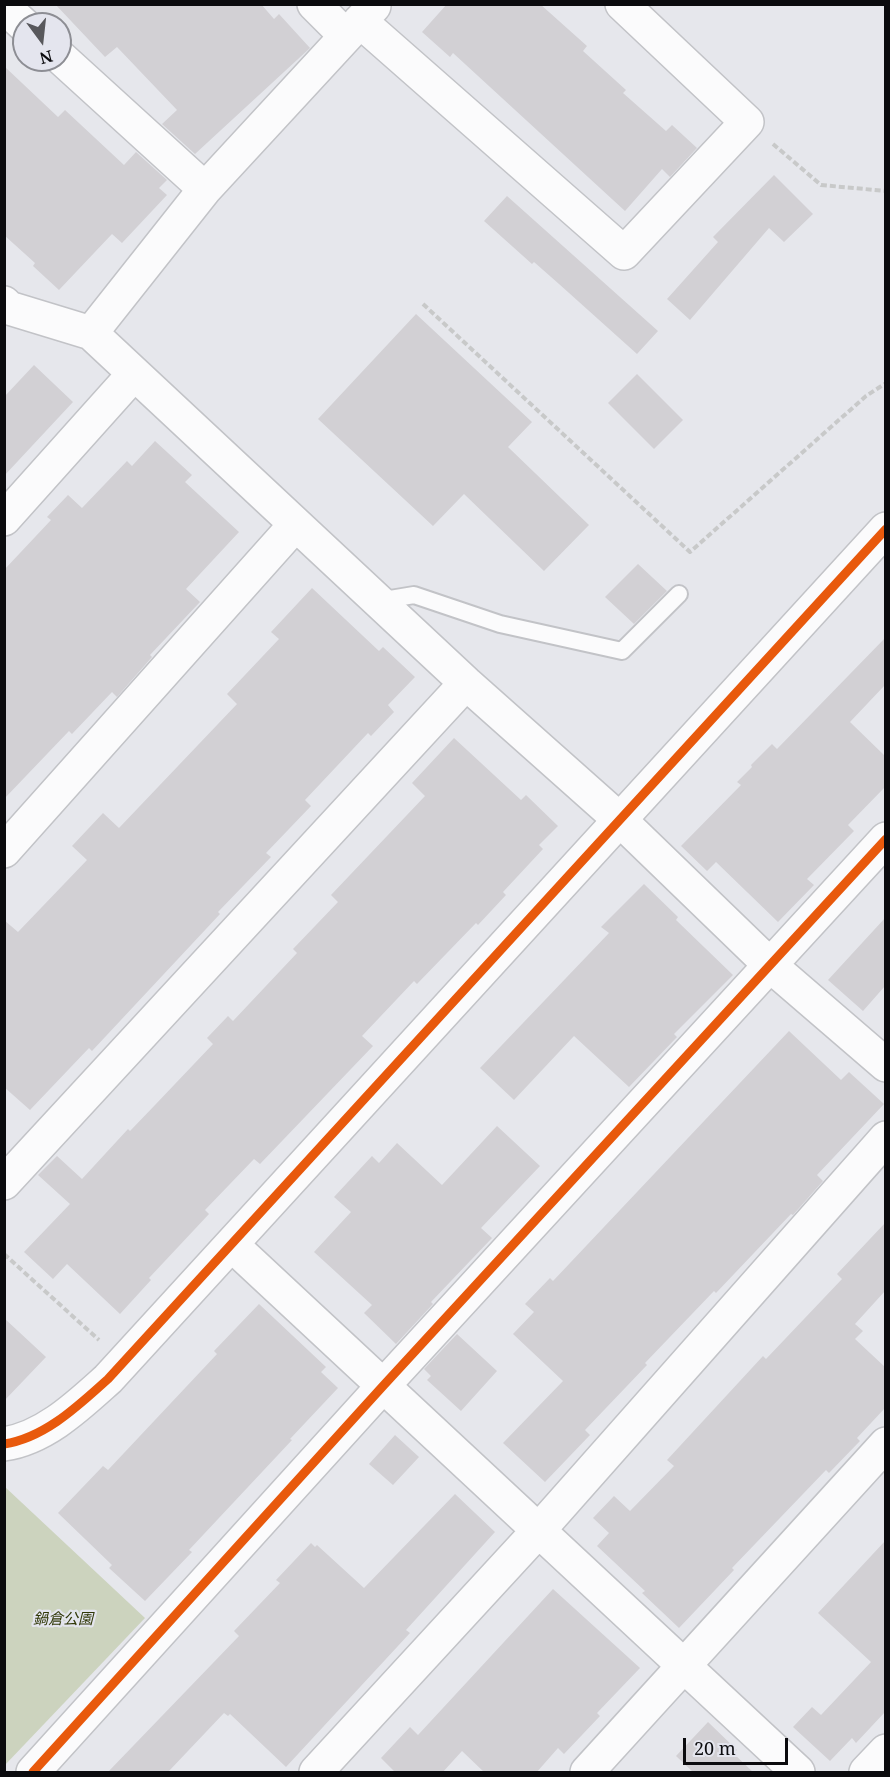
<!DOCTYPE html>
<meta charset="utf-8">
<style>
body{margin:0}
#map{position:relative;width:890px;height:1777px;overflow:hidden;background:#e6e7ec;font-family:"Noto Serif",serif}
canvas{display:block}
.frame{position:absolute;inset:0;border:6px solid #0b0b0e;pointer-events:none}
.north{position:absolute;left:12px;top:12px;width:60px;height:60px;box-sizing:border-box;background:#e4e5ee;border:2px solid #8d8e94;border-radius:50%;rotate:165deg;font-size:16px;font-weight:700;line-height:24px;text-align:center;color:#0b0b0e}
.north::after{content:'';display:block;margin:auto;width:21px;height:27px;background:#58585c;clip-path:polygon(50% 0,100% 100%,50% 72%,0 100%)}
.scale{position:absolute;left:683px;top:1738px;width:105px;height:27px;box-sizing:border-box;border:3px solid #0b0b0e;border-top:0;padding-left:8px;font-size:18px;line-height:21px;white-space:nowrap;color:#0b0b0e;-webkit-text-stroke:4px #e4e5ee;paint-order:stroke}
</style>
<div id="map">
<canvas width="890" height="1777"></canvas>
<div class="frame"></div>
<div class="north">N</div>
<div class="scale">20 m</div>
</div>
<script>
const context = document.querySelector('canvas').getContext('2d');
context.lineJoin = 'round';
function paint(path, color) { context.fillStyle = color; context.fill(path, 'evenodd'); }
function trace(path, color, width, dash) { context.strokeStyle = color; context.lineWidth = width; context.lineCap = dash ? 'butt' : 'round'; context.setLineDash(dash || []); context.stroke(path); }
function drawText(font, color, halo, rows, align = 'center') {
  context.font = font + ' "Noto Serif","Noto Sans JP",serif'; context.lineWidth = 4.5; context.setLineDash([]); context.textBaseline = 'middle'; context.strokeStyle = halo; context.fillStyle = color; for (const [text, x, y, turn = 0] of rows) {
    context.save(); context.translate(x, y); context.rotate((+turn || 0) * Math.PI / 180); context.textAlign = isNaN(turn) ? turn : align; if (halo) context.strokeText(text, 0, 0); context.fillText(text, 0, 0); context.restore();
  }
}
const green = new Path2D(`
 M 4,1486 L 145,1618 L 5,1765 L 4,1765 Z`);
const building = new Path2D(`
 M 55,4 L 261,4 L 274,19 L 279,14 L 310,48 L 195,154 L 162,124 L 177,110 L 117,47 L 105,57 Z
 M 447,4 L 540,4 L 587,46 L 583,51 L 626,90 L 623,93 L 666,131 L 672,125 L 697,148 L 670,177 L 662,169 L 625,211 L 453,53 L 450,57 L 422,32 Z
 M 4,66 L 58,117 L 65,110 L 124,165 L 136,152 L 167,180 L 159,188 L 167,195 L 122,243 L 112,234 L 59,290 L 33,266 L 35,263 L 4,235 Z
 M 774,175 L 813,214 L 784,242 L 769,228 L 690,320 L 667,299 L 718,242 L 713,237 Z
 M 507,196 L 658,331 L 637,354 L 559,284 L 534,262 L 532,264 L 484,221 Z
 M 416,314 L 532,422 L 508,447 L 589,525 L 544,571 L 464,494 L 433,526 L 318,419 Z
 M 34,365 L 73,402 L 4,476 L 4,397 Z
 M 637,374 L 683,420 L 654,449 L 608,403 Z
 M 155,441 L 192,475 L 185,482 L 239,532 L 186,589 L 200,602 L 150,655 L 152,657 L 117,697 L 112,692 L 72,734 L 69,731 L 4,799 L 4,570 L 51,520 L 47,517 L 68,495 L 82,508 L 127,461 L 132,466 Z
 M 638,564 L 667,591 L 634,624 L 605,597 Z
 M 312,588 L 379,651 L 383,647 L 415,677 L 388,705 L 394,712 L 371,736 L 368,733 L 305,800 L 311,806 L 266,853 L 271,857 L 218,912 L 220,914 L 92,1051 L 89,1048 L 30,1110 L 4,1087 L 4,920 L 18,932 L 87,860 L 72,846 L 103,813 L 119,828 L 237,704 L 227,694 L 279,639 L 271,632 Z
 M 885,638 L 885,685 L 850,722 L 885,756 L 885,787 L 848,825 L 854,831 L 807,879 L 814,885 L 778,922 L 716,862 L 707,871 L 681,846 L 741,785 L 737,782 L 752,767 L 751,765 L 772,744 L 777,749 Z
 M 454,738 L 521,800 L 526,795 L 558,826 L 539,845 L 543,849 L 503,892 L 506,895 L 478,925 L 476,923 L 417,984 L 414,981 L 362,1036 L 373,1046 L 260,1164 L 254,1159 L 205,1210 L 209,1214 L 149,1278 L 151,1280 L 120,1314 L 67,1264 L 53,1279 L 24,1252 L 70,1204 L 38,1175 L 57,1156 L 82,1179 L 128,1129 L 130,1131 L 155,1105 L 213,1044 L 207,1038 L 228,1016 L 233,1021 L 297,953 L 293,949 L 338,902 L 331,895 L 425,796 L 412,783 Z
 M 644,884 L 678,917 L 676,920 L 733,975 L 674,1034 L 677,1037 L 629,1087 L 574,1036 L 514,1100 L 480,1068 L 609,933 L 601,927 Z
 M 885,918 L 885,986 L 863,1011 L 828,980 Z
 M 789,1031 L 841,1080 L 849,1072 L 884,1104 L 817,1175 L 823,1181 L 793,1215 L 791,1214 L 716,1293 L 714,1291 L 645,1363 L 647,1365 L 585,1430 L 590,1435 L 545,1482 L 503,1443 L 563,1381 L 513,1334 L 534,1312 L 525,1304 L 550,1278 L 553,1281 Z
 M 497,1126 L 540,1166 L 481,1228 L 492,1238 L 431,1302 L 433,1304 L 396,1344 L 364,1313 L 372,1305 L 314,1252 L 351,1212 L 334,1197 L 372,1156 L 379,1163 L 397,1143 L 442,1185 Z
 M 885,1223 L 885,1291 L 855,1324 L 863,1331 L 855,1339 L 885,1367 L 885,1408 L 857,1438 L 860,1441 L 829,1473 L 826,1470 L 732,1568 L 734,1570 L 679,1628 L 642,1593 L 645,1591 L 597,1546 L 609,1533 L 593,1518 L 614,1496 L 630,1511 L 674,1466 L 667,1460 L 763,1356 L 766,1359 L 842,1279 L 837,1274 Z
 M 259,1304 L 326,1367 L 321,1372 L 338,1388 L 290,1439 L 292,1440 L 189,1550 L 192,1552 L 145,1601 L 109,1568 L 112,1565 L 58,1513 L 103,1466 L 108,1470 L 217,1354 L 214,1351 Z
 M 4,1318 L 46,1357 L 4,1401 Z
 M 457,1334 L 497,1371 L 461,1411 L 427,1380 L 431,1376 L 424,1369 Z
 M 395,1435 L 419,1457 L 393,1485 L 369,1464 Z
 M 455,1494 L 495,1532 L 406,1630 L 410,1633 L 286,1767 L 230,1714 L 228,1716 L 224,1713 L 169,1771 L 171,1773 L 107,1773 L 239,1636 L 234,1631 L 280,1583 L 276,1580 L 311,1543 L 315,1547 L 317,1545 L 364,1588 Z
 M 885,1541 L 885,1712 L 856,1743 L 852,1738 L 830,1761 L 793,1727 L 812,1707 L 821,1715 L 871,1662 L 818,1613 Z
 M 553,1589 L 640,1668 L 597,1713 L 600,1716 L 564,1754 L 558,1748 L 536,1773 L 485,1773 L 462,1751 L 442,1773 L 396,1773 L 381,1758 L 410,1727 L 418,1735 Z
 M 708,1722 L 737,1750 L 733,1753 L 754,1773 L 694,1773 L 676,1756 Z`);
const path = new Path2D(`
 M 773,144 L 821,185 L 886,191
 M 423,304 L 690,552 L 866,396 L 886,383
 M 4,1254 L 99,1340`);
const lane = new Path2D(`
 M 378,601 L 414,595 L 500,624 L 622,651 L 679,594`);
const street = new Path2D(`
 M 314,4 L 346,36
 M 4,7 L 24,25
 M 360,21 L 624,253 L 747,122 L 622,4
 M 60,57 L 205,189
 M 4,303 L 9,308 L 91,333 L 466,683 L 620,820 L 771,966 L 886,1065
 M 91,333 L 205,189 L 374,6
 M 4,519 L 133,375
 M 4,851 L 295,525
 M 4,1183 L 466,683
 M 232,1245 L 798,1772
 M 33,1772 L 383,1386 L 886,839
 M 316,1772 L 538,1531 L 886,1138
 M 587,1772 L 886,1444
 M 866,1772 L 886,1751`);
const secondary = new Path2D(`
 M 4,1444 C 45,1438 79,1405 108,1379 L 886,529`);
const cycleway = new Path2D(`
 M 4,1444 C 45,1438 79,1405 108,1379 L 886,529
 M 33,1772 L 383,1386 L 886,839`);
const parkNames = [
 ["鍋倉公園",63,1620]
];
paint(green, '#ccd3be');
paint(building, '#d2d0d4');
trace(lane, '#c2c3c7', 20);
trace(street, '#c2c3c7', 36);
trace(secondary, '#c2c3c7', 36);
trace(path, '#c8c9c9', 4, [6, 3]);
trace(lane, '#fbfbfc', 16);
trace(street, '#fbfbfc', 33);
trace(secondary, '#fbfbfc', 33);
trace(cycleway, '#e8590c', 9);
drawText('italic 15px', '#303807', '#e4e5ee', parkNames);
</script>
